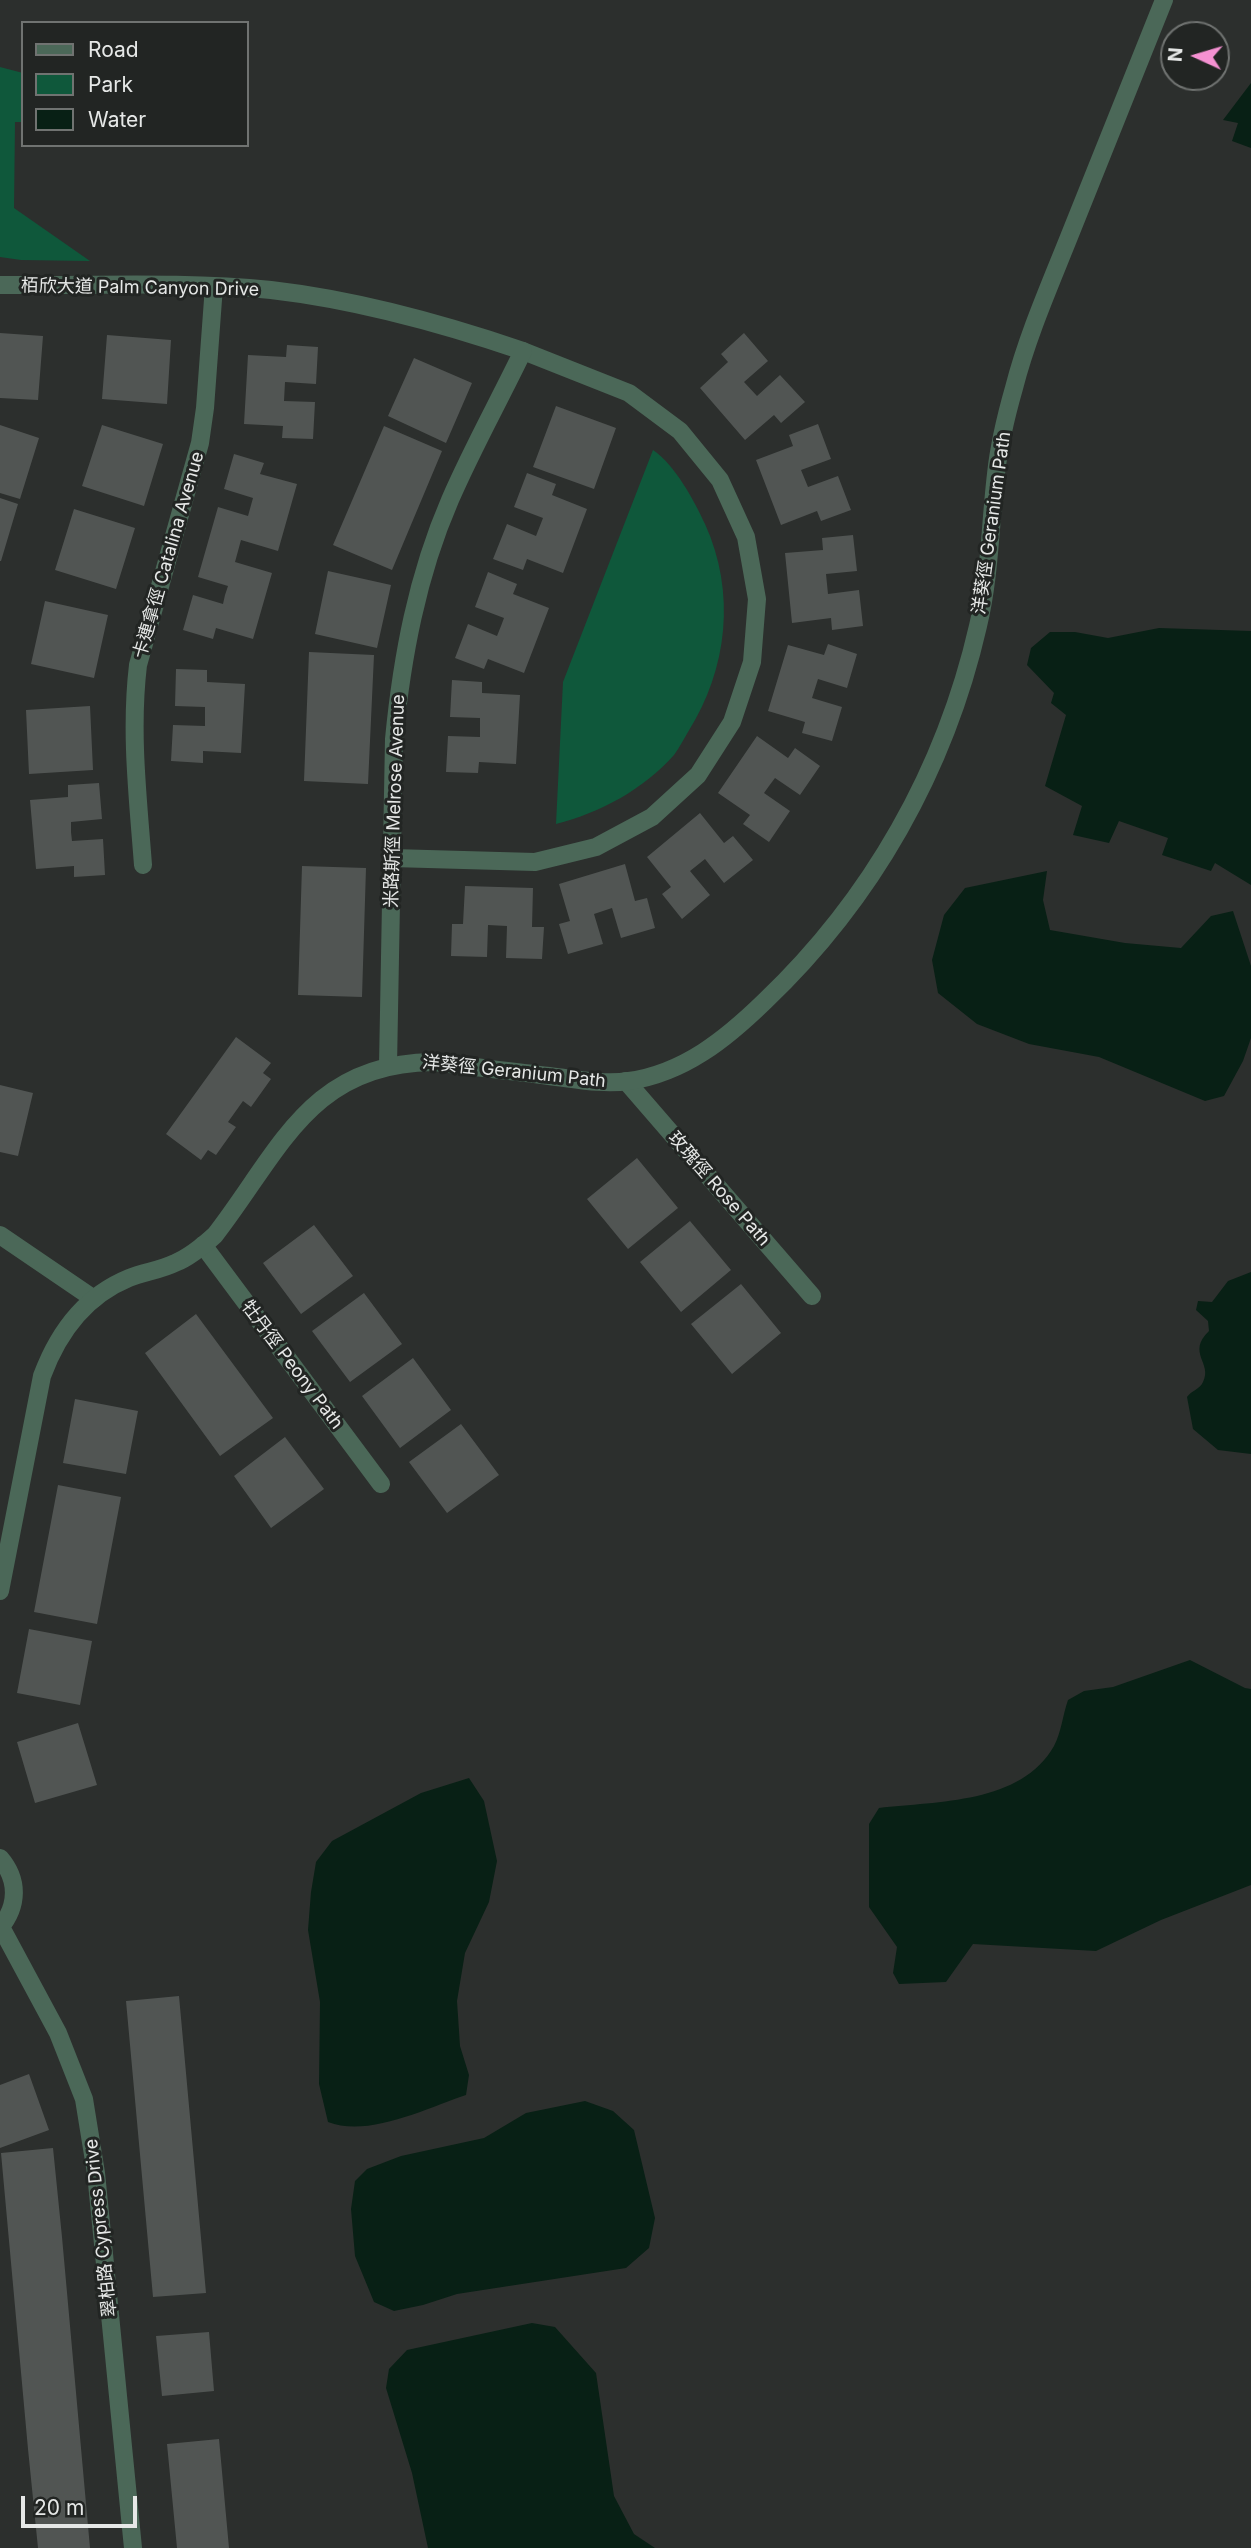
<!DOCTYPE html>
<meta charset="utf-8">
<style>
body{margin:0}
#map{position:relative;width:1251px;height:2548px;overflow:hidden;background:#2c2f2d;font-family:Inter,sans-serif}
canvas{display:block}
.legend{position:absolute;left:21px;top:21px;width:228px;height:126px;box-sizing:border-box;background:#222523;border:2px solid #707371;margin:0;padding:9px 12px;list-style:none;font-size:21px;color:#e6e8e7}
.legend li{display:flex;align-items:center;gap:14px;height:35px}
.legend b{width:35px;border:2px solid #707371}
.north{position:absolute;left:1160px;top:21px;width:70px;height:70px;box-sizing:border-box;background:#222523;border:2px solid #707371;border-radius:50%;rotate:274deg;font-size:19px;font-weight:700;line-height:28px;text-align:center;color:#e6e8e7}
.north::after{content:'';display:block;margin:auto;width:24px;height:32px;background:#f591d2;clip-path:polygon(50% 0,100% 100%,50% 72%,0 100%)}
.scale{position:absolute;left:21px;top:2496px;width:116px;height:32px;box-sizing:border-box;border:4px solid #e6e8e7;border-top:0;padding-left:9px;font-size:21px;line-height:24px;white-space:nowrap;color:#e6e8e7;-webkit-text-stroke:5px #222523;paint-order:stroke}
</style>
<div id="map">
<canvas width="1251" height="2548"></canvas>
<ul class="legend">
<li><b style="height:9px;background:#4b6858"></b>Road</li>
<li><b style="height:19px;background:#0f583b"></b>Park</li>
<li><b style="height:19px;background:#082015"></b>Water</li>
</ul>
<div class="north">N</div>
<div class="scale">20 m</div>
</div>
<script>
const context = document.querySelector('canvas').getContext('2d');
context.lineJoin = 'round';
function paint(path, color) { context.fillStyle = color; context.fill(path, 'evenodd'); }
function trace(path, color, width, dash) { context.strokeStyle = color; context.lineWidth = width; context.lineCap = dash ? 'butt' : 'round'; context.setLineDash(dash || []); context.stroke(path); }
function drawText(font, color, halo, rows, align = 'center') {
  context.font = font + ' Inter,"Noto Sans TC",sans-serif'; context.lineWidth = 6; context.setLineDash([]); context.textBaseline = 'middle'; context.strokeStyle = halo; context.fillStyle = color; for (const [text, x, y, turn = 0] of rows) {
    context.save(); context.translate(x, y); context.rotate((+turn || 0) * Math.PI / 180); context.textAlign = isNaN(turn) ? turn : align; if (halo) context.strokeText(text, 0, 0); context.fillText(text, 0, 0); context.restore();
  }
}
const green = new Path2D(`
 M 0,67 L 23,73 L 23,122 L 15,122 L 14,208 L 90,261 L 21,260 L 0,257 Z
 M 653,450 C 675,465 694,500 705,524 C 736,592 728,669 688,732 C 684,739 679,748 674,755 C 644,789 600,813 556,824 L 563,682 Z`);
const water = new Path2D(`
 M 1251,83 L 1251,148 L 1232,141 L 1238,123 L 1223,120 Z
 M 1159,628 L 1251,631 L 1251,885 L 1215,863 L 1211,871 L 1162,855 L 1168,838 L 1119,821 L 1109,843 L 1073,835 L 1082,806 L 1045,786 L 1066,715 L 1051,703 L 1054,693 L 1027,665 L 1031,648 L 1050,632 L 1075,632 L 1108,638 Z
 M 1047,871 L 1043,900 L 1050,930 L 1125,943 L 1181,948 L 1211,916 L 1233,911 L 1251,966 L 1251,1038 L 1243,1061 L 1224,1096 L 1205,1101 L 1099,1057 L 1029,1044 L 977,1024 L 938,993 L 932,960 L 944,915 L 965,888 Z
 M 1251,1272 L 1251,1454 L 1218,1450 L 1193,1429 L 1187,1397 C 1191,1391 1200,1389 1203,1382 C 1213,1363 1186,1353 1209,1331 L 1208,1321 L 1196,1310 L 1198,1301 L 1212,1302 L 1228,1281 Z
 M 1190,1660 L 1245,1688 L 1251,1689 L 1251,1885 L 1161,1920 L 1096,1951 L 973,1944 L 946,1982 L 899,1984 L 893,1973 L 897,1947 L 869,1907 L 869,1824 L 879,1808 C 938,1801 1021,1804 1054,1746 C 1061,1733 1063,1714 1068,1700 L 1084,1691 L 1113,1687 Z
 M 469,1778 L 484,1801 L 497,1861 L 489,1902 L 465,1953 L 457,2001 L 460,2046 L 469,2075 L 466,2095 C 427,2108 368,2138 328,2122 L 319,2084 L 320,2002 L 308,1930 L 311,1892 L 316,1862 L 332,1841 L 421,1793 Z
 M 585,2101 L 613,2111 L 634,2130 L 655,2218 L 649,2248 L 626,2268 L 457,2294 L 423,2305 L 394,2311 L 374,2302 L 355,2256 L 351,2209 L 355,2181 L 367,2169 L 401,2156 L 484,2138 L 526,2113 Z
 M 532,2323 L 555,2327 L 596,2373 L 614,2496 L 634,2534 L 655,2548 L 428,2548 L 412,2473 L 386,2388 L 389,2369 L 407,2350 Z`);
const building = new Path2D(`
 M 0,333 L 43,336 L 38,400 L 0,398 Z
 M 744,333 L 768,361 L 744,382 L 757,396 L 780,375 L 805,402 L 781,423 L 774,415 L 745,440 L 700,388 L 728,362 L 721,354 Z
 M 107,335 L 171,340 L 167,404 L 102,399 Z
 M 287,345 L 318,347 L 316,384 L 285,382 L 284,401 L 315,402 L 313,439 L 282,438 L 283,426 L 244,424 L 248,355 L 286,357 Z
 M 414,358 L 472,383 L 446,443 L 388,416 Z
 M 556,406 L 616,428 L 594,489 L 533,467 Z
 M 818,424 L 831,459 L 801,470 L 808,487 L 838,476 L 851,510 L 821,521 L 817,511 L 781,525 L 756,460 L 793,446 L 789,435 Z
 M 0,425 L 39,438 L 20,499 L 0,493 Z
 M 102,425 L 163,444 L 144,506 L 82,486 Z
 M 384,426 L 442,451 L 392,570 L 333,545 Z
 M 234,454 L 264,463 L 260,474 L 297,484 L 278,551 L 241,540 L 235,562 L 272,573 L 253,639 L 216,628 L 213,639 L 183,630 L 193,595 L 223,604 L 225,595 L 228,586 L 198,577 L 218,507 L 248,516 L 253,498 L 224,489 Z
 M 527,473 L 556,484 L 552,495 L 587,509 L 563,573 L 527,559 L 523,570 L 493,559 L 507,524 L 536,536 L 543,518 L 514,507 Z
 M 0,498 L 18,504 L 1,561 L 0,561 Z
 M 74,509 L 135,528 L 116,589 L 55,570 Z
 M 853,535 L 857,571 L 826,574 L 828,594 L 859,590 L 863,626 L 832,630 L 831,618 L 792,623 L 785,553 L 823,550 L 822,538 Z
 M 328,571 L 391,585 L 377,648 L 315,634 Z
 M 488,572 L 517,584 L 513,594 L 549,608 L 524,673 L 488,659 L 484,669 L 455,658 L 468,624 L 497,636 L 501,626 L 504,618 L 475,607 Z
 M 45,601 L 108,615 L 94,678 L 31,664 Z
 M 828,644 L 857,654 L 847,688 L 818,679 L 812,698 L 842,707 L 832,741 L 802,733 L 805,722 L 768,711 L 788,645 L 824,655 Z
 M 309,652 L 374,655 L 368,784 L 304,781 Z
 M 176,669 L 207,670 L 207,682 L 245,684 L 241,753 L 203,751 L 203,763 L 171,761 L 173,725 L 205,726 L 205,707 L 175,706 Z
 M 452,680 L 482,682 L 482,693 L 520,695 L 516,764 L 479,762 L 478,773 L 446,772 L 448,736 L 480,737 L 480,718 L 450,717 Z
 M 90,706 L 93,770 L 29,774 L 26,710 Z
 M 757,736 L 788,758 L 795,748 L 820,766 L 800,795 L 775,778 L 769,786 L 764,793 L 790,811 L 769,842 L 743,824 L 750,815 L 718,793 Z
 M 99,783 L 102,819 L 71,822 L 71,832 L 72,841 L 103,839 L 105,875 L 74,877 L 74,866 L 36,869 L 30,800 L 68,797 L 68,785 Z
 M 700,813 L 724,843 L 733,836 L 753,860 L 724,883 L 705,859 L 690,871 L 710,895 L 682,919 L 662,894 L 671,887 L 647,857 Z
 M 625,864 L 635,901 L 647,898 L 655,928 L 621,938 L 612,908 L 594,914 L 603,944 L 568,954 L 559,924 L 570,921 L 559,884 Z
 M 302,866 L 366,868 L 362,997 L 298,995 Z
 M 465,886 L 533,888 L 532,927 L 544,927 L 542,959 L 506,958 L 507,926 L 488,925 L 487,957 L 451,956 L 452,924 L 463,924 Z
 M 236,1037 L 271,1063 L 263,1073 L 271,1079 L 251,1107 L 243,1101 L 228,1122 L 236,1127 L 216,1155 L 208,1150 L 201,1160 L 166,1134 Z
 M 0,1085 L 33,1093 L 18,1156 L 0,1152 Z
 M 637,1158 L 678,1208 L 628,1249 L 587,1199 Z
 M 690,1221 L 731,1270 L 681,1312 L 640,1262 Z
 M 314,1225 L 353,1276 L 301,1314 L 263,1263 Z
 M 741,1284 L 781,1333 L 732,1374 L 691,1324 Z
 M 364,1293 L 402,1344 L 350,1382 L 312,1331 Z
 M 196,1314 L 273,1418 L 220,1456 L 145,1353 Z
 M 413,1358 L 451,1410 L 400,1448 L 362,1396 Z
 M 75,1399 L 138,1411 L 126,1474 L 63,1463 Z
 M 461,1424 L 499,1475 L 447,1513 L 409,1462 Z
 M 285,1437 L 324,1489 L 271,1528 L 234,1476 Z
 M 58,1485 L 121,1497 L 97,1624 L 34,1612 Z
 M 29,1629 L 92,1641 L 80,1705 L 17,1693 Z
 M 78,1723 L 97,1785 L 35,1803 L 17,1742 Z
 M 179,1996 L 206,2293 L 153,2297 L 126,2001 Z
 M 29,2074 L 49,2130 L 0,2148 L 0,2085 Z
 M 53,2148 L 62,2237 L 90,2548 L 38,2548 L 28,2449 L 1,2153 Z
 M 209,2332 L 214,2391 L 162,2396 L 156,2336 Z
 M 219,2439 L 229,2548 L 177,2548 L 167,2444 Z`);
const service = new Path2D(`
 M 392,858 L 535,862 L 596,847 L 652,817 L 698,775 L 732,722 L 752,662 L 757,599 L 746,537 L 720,480 L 680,431 L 629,393 L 523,351
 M 143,865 C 138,798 130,732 138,665 L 200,443 L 205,408 L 214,286
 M 626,1081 L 812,1296
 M 0,1235 L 94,1299
 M 203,1245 L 381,1484`);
const minor = new Path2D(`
 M 0,285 C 90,286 181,281 271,290 C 358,300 441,323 523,351 C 499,401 472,449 450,500 C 417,576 402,657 394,739 L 388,1066
 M 0,1591 L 42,1376 C 58,1333 85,1296 129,1278 C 144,1272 161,1270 175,1263 C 190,1257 203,1246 215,1235 C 280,1151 310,1063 433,1062 C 472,1067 511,1071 549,1076 C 575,1079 603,1085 629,1081 C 684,1073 726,1039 765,1001 C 872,899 945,770 978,626 C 990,576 990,525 996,474 C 999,445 1006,416 1014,388 C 1027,337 1049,287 1069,237 C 1101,158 1132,79 1164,0
 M 0,1858 C 19,1880 18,1906 0,1928
 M 1,1927 L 58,2033 L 84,2099 L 96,2173 L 133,2548`);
const streetNames = [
 ["栢欣大道 Palm Canyon Drive",140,288,1],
 ["洋葵徑 Geranium Path",992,523,-82],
 ["卡連拿徑 Catalina Avenue",169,555,-74],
 ["米路斯徑 Melrose Avenue",395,801,-88],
 ["洋葵徑 Geranium Path",514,1072,6],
 ["玫瑰徑 Rose Path",719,1189,49],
 ["牡丹徑 Peony Path",292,1365,53],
 ["翠柏路 Cypress Drive",101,2228,-96]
];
paint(green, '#0f583b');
paint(water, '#082015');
paint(building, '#515553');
trace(service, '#4b6858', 18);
trace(minor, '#4b6858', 18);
drawText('18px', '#e6e8e7', '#222523', streetNames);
</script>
